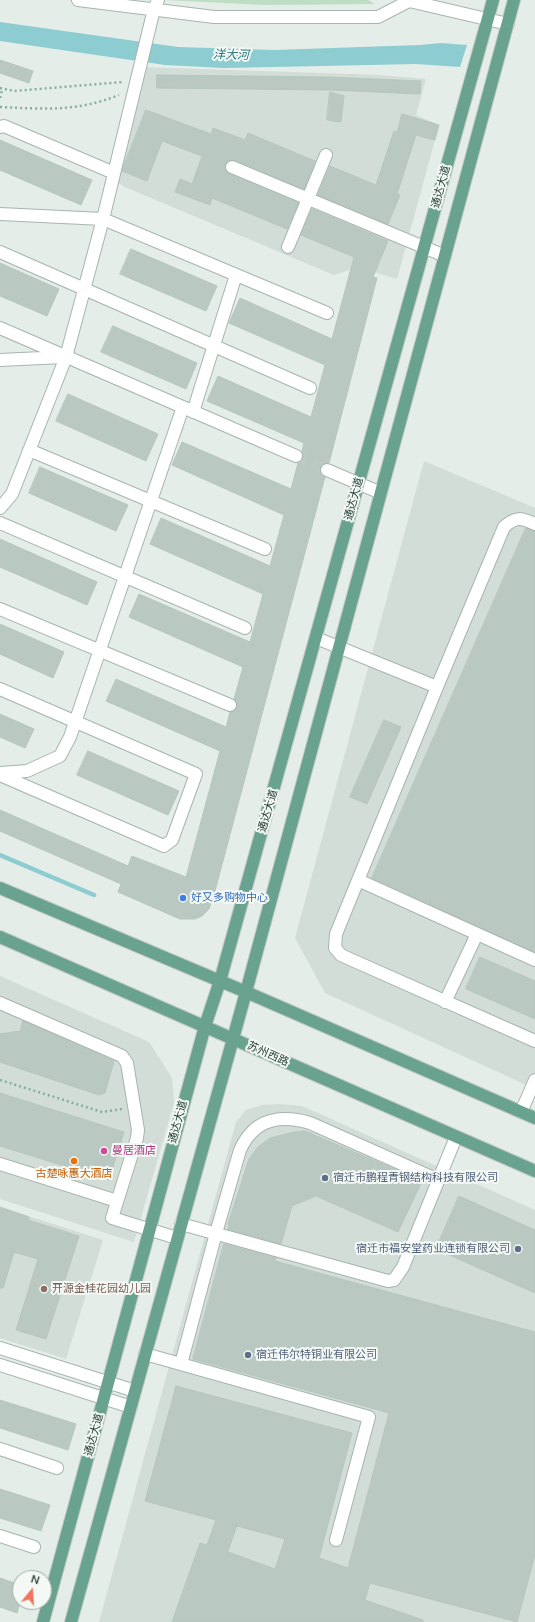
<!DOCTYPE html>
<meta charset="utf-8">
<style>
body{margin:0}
#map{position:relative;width:535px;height:1622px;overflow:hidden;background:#e4ede8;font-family:Mulish,sans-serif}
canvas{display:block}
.north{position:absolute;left:12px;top:1570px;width:40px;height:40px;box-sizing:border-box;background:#f4f9f6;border:1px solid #a0aea9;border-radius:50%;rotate:18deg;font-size:11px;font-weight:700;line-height:16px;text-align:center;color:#233e35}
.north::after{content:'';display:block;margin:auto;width:14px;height:18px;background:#f0755f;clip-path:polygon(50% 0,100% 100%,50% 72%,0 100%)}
</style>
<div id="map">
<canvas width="535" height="1622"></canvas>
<div class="north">N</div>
</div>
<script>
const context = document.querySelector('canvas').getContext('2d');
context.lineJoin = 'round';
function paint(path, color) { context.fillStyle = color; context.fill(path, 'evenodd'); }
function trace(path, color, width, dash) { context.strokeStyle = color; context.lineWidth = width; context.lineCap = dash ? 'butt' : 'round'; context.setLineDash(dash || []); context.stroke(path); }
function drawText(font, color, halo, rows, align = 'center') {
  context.font = font + ' Mulish,"Noto Sans SC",sans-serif'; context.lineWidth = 4; context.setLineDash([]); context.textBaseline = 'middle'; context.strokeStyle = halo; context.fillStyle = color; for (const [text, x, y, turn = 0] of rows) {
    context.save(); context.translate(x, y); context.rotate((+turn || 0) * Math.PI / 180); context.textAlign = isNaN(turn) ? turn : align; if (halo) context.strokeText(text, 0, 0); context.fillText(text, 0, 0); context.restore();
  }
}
const built = new Path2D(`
 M 140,67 L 380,75 L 426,79 L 416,115 L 439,125 L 397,279 L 359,267 L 334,275 L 125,187 L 112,179 Z
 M 424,461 L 535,508 L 535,1089 L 325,993 L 295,938 Z
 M 0,976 L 149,1042 L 172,1078 L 174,1103 L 134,1242 L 0,1199 Z
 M 280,1104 L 302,1106 L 535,1210 L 535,1622 L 99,1622 L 236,1122 L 246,1110 L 262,1105 Z
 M 0,1207 L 103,1240 L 66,1359 L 0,1338 Z`);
const green = new Path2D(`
 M 165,0 L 368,0 L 375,4 L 265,5 Z`);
const water = new Path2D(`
 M 0,22 L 178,47 L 274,50 L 420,45 L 441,43 L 467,45 L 460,67 L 416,64 L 224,68 L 165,65 L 0,41 Z`);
const stream = new Path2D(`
 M 0,855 L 94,895`);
const building = new Path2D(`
 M 0,60 L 33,71 L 29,83 L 0,73 Z
 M 157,75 L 326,77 L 421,81 L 420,94 L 330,90 L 157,88 Z
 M 330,92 L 344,96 L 341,122 L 327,120 Z
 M 146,110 L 211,134 L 213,128 L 245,140 L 248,133 L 315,161 L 304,189 L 235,160 L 228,161 L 225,164 L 226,171 L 229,174 L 298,203 L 287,229 L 212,198 L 210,205 L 175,192 L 180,179 L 192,184 L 202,156 L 162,141 L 147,181 L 122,171 Z
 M 402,114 L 439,125 L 435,140 L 416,135 L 397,194 L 400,195 L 388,224 L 318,195 L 330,166 L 376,185 L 394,131 L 397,132 Z
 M 0,140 L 92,180 L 81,205 L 0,170 Z
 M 312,209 L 388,241 L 373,277 L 377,278 L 329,463 L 323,464 L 320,467 L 321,474 L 325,477 L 215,891 L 209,909 L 202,916 L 195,919 L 180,919 L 118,892 L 121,884 L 0,831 L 0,810 L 128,866 L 132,856 L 186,877 L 220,751 L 106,701 L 116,679 L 226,727 L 230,712 L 237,708 L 237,704 L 234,699 L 243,667 L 129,617 L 139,594 L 250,642 L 263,594 L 150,544 L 161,518 L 270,566 L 284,515 L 172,465 L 182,442 L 291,489 L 298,463 L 303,459 L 302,451 L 304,443 L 207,401 L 218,376 L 311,417 L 325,365 L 229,323 L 240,298 L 332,339 L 354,257 L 301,235 Z
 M 131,249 L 217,286 L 206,311 L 120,274 Z
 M 0,263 L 59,289 L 47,316 L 0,296 Z
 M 113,326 L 197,363 L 186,389 L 101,352 Z
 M 68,394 L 158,434 L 146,461 L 56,421 Z
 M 40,467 L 128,505 L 116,531 L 29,493 Z
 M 526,528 L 535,531 L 535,952 L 372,878 Z
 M 0,539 L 97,582 L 87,605 L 0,567 Z
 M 0,624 L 64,652 L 53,678 L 0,654 Z
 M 0,714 L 34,729 L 25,748 L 0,737 Z
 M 384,720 L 401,727 L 367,804 L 350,797 Z
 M 88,751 L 179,791 L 168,815 L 77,775 Z
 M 480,957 L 535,981 L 535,1019 L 466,989 Z
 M 23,1021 L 114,1061 L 105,1093 L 99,1095 L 0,1062 L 0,1034 L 20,1031 Z
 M 0,1093 L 124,1132 L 109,1180 L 0,1146 Z
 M 305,1131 L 422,1181 L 398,1232 L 316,1196 L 292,1206 L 281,1244 L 228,1229 L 229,1225 L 228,1224 L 249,1159 L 258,1147 L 270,1138 L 294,1132 Z
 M 459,1196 L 535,1230 L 535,1293 L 436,1249 Z
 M 0,1207 L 29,1217 L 28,1220 L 79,1236 L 46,1339 L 16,1330 L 38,1259 L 14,1252 L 3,1288 L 0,1288 Z
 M 224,1244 L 276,1258 L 275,1261 L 535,1332 L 535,1555 L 517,1622 L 370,1583 L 365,1600 L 423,1620 L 423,1622 L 172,1622 L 200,1543 L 207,1545 L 216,1520 L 145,1501 L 176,1386 L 352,1433 L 319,1558 L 348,1568 L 389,1413 L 193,1359 ZM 237,1526 L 285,1539 L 275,1569 L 228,1552 Z
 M 0,1400 L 76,1424 L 68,1450 L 0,1428 Z
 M 0,1489 L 50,1505 L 41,1531 L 0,1518 Z
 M 0,1578 L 20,1585 L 20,1603 L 17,1613 L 0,1607 Z`);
const minorTunnel = new Path2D(`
 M 296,456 L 327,470`);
const path = new Path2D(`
 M 0,88 L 14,91 L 123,82
 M 0,98 L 2,90
 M 0,107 C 45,109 76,112 119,95
 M 0,1080 L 102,1112 L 122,1109`);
const minor = new Path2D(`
 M 78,0 L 214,17 L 378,17 L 409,1 L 508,24
 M 0,127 L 4,126 L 114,173
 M 232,167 L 445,256
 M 0,214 L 103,219 L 327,313
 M 288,247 L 326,155
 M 0,252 L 310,388
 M 0,328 L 296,456
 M 0,360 L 63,357
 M 193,412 L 236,275
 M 29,450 L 265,549
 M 327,470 L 381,493
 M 0,508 L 12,494 L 66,357 L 103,219 L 154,9 L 158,0
 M 0,523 L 245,628
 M 0,609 L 230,705
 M 316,638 L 437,687 L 336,934 L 335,948 L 341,955 L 352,960 L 535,1041
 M 437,687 L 504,527 C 516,516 521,518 535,524
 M 0,689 L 196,774 L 172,840 L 164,846 L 0,775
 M 0,773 L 27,771 L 60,756 L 70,737 L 183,407
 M 358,880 L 535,960
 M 445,1002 L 477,934
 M 0,1003 L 122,1056 L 127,1063 L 138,1130 L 137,1138 L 112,1218 L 177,1238
 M 521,1112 L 535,1080
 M 0,1164 L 117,1201
 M 181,1224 L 388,1281 L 394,1280 L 403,1267 L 456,1137
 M 0,1348 L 135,1391
 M 145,1354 L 369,1417 L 336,1540
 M 181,1364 L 216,1233 L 240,1150 C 254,1119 279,1114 310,1123 L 438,1180
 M 0,1365 L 131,1407
 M 0,1449 L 57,1468
 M 0,1536 L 34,1547`);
const major = new Path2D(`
 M 0,888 L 246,992 L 535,1118
 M 0,937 L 535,1171
 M 43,1622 L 205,1026 L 220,981 L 493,0
 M 71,1622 L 246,992 L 514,0`);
const markers = [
 [183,898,4,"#3f7fe0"],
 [104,1151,4,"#d1479c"],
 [74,1161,4,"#e8710a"],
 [325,1178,4,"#5c6f8a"],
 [518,1249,4,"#5c6f8a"],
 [44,1289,4,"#8d6e63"],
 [248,1355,4,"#5c6f8a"]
];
const streetNames = [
 ["通达大道",441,187,-75],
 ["通达大道",354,499,-75],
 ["通达大道",268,811,-74],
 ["苏州西路",268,1054,24],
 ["通达大道",178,1122,-75],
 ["通达大道",94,1435,-75]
];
const shopNames = [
 ["好又多购物中心",191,898]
];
const hotelNames = [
 ["曼居酒店",112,1151]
];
const foodNames = [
 ["古楚咏惠大酒店",74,1174]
];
const serviceNames = [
 ["宿迁市鹏程青钢结构科技有限公司",333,1178],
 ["宿迁市福安堂药业连锁有限公司",510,1249,"right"],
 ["宿迁伟尔特铜业有限公司",256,1355]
];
const educationNames = [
 ["开源金桂花园幼儿园",52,1289]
];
const waterNames = [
 ["洋大河",231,55,1]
];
paint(built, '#d2ddd7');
paint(green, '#bddec3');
paint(water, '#8dcdd1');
trace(stream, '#8dcdd1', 4.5);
paint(building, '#b9c8c1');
trace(building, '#b6c7be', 1);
trace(minorTunnel, '#bdcac4', 12, [12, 6]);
trace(minor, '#a6b5af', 14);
trace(major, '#c1c9c6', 14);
trace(path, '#85b09e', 2.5, [2, 3]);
trace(minor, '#fff', 12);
trace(major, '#69a28e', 12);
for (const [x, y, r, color] of markers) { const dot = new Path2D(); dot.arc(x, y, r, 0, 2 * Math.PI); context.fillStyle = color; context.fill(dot); trace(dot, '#f4f9f6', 1.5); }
drawText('11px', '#233e35', '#f4f9f6', streetNames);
drawText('11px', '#366cbe', '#f4f9f6', shopNames, 'left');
drawText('11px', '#b23c85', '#f4f9f6', hotelNames, 'left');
drawText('11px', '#c56008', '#f4f9f6', foodNames);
drawText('11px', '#4e5e75', '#f4f9f6', serviceNames, 'left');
drawText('11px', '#785e54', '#f4f9f6', educationNames, 'left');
drawText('italic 12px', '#1e737a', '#f4f9f6', waterNames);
</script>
